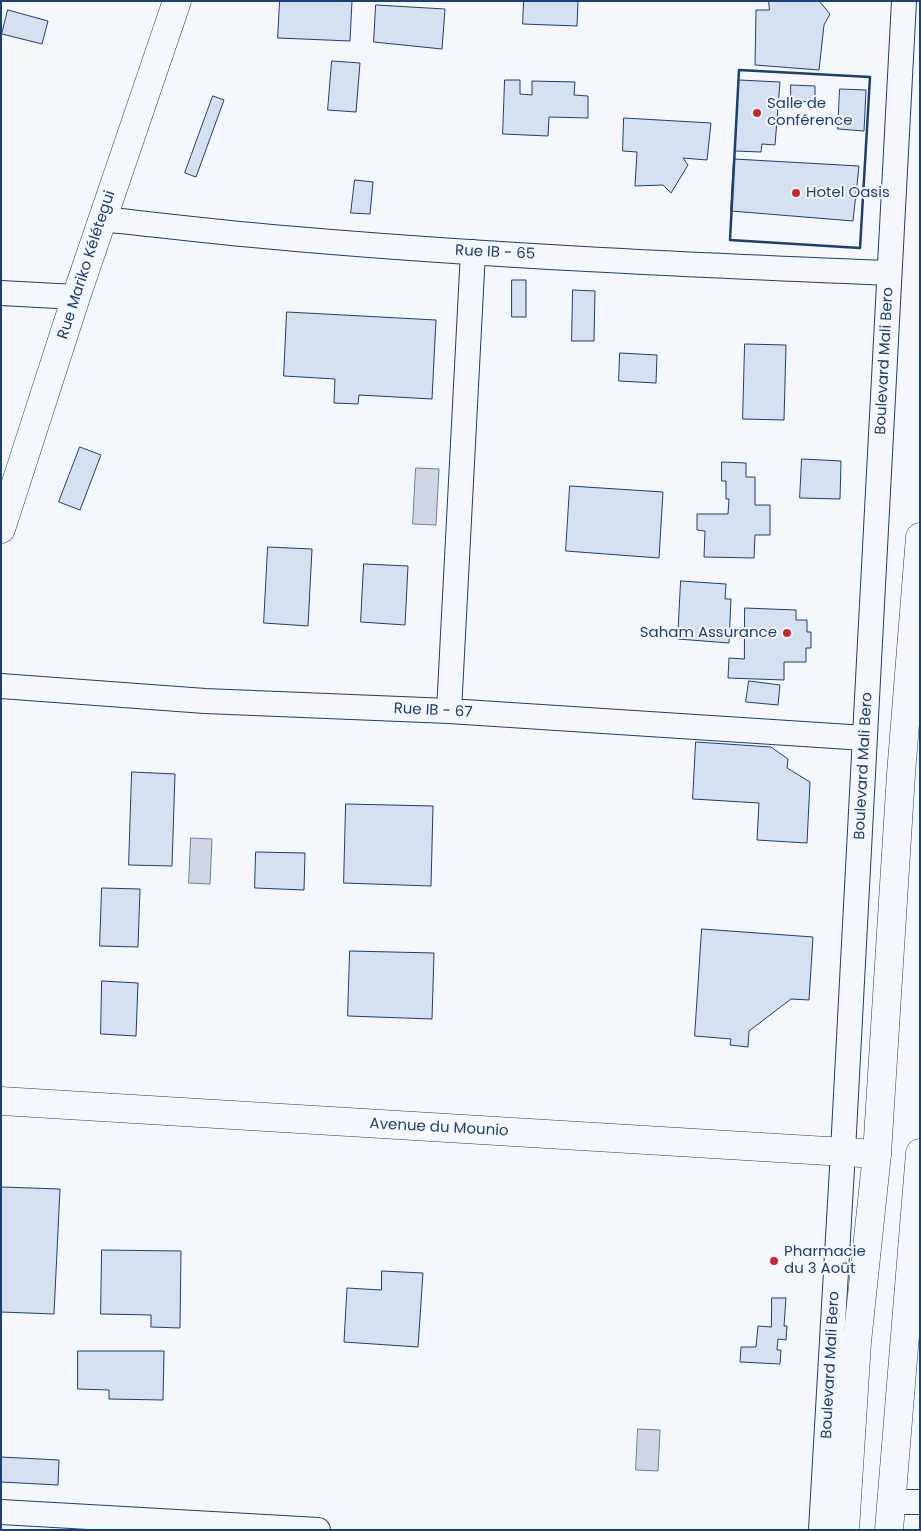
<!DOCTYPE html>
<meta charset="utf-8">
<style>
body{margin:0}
#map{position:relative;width:921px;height:1531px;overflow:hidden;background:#f4f7fb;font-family:Poppins,sans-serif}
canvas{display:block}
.frame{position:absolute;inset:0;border:2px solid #1d3f73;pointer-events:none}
</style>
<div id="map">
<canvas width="921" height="1531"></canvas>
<div class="frame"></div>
</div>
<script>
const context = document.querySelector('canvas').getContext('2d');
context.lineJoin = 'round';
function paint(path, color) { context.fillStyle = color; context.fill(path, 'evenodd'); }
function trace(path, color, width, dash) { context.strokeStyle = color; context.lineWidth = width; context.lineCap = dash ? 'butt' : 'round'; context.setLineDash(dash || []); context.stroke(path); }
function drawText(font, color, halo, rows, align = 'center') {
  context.font = font + ' Poppins,sans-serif'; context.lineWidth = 4; context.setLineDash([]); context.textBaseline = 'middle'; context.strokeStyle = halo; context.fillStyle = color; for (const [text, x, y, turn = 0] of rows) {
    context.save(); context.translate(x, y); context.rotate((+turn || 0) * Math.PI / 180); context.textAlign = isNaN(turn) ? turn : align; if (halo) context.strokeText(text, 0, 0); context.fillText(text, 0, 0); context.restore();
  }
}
const water = new Path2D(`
 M 416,468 L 439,469 L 436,525 L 413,524 Z
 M 191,838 L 212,839 L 210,884 L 189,883 Z
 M 638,1429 L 660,1430 L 658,1471 L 636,1470 Z`);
const building = new Path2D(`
 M 280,1 L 352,1 L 350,41 L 278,38 Z
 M 524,1 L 578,1 L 577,26 L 523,24 Z
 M 769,1 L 819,1 L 830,14 L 824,25 L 819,70 L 755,65 L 756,10 L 769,10 Z
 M 376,5 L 445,9 L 442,49 L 374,42 Z
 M 8,10 L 48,21 L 42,44 L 2,34 Z
 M 332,61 L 360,63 L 356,112 L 328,110 Z
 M 505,80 L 520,80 L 520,94 L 532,95 L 532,81 L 575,82 L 574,95 L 588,96 L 588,118 L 549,117 L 548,136 L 503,134 Z
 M 739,80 L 780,82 L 775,145 L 762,144 L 761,152 L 735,151 Z
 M 791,85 L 815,86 L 815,102 L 791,101 Z
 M 840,89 L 866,90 L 864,131 L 838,129 Z
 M 213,96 L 224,100 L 196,177 L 185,173 Z
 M 624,118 L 711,123 L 707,160 L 683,158 L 688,165 L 671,193 L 663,185 L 635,186 L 637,152 L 623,151 Z
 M 734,159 L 859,166 L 853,221 L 731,211 Z
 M 355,180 L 373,182 L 370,214 L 351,213 Z
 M 512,280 L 526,280 L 526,317 L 512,317 Z
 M 573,290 L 595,291 L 594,341 L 572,341 Z
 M 287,312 L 436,320 L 432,399 L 359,395 L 358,404 L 334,403 L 335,379 L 284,376 Z
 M 745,344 L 786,345 L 784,420 L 743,419 Z
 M 620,353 L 657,355 L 656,383 L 619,381 Z
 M 80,447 L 101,455 L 80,510 L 59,502 Z
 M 802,459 L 841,461 L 840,499 L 800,498 Z
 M 722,462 L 746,463 L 746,477 L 755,477 L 755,505 L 770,505 L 770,535 L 755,535 L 754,558 L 704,557 L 705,531 L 697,530 L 697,514 L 728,514 L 729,499 L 726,499 L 726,481 L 722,481 Z
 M 570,486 L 663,492 L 659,558 L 566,551 Z
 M 268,547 L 312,549 L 308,626 L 264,623 Z
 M 364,564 L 408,566 L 405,625 L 361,622 Z
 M 681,581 L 726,584 L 725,599 L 731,599 L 729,643 L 678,639 Z
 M 745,608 L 796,610 L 796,620 L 807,620 L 807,632 L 811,632 L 811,648 L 806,648 L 806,662 L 784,662 L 784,680 L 728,678 L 729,658 L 744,659 Z
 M 749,681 L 780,685 L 778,705 L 746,702 Z
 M 696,742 L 771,747 L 788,759 L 787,768 L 810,782 L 807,843 L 757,840 L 759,803 L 693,799 Z
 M 132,772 L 175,774 L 172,866 L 129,865 Z
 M 346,804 L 433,806 L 431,886 L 344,883 Z
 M 256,852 L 305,853 L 304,890 L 255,888 Z
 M 102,888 L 140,889 L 138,947 L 100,946 Z
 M 702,929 L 813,937 L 809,1000 L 791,999 L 749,1031 L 748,1047 L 730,1045 L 731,1039 L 695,1036 Z
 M 350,951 L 434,953 L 432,1019 L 348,1016 Z
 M 102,981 L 138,983 L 136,1036 L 101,1034 Z
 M 1,1187 L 60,1189 L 54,1314 L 1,1312 Z
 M 102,1250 L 181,1251 L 180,1328 L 151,1327 L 151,1315 L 101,1314 Z
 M 382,1271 L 423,1273 L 418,1347 L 344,1342 L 347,1288 L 381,1290 Z
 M 772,1298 L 786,1298 L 784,1326 L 787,1326 L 786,1340 L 778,1339 L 777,1350 L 781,1350 L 780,1364 L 740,1362 L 741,1347 L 756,1347 L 758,1326 L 771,1327 Z
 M 78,1351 L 164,1351 L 163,1400 L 109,1399 L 109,1390 L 78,1389 Z
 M 1,1457 L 59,1460 L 58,1485 L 1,1482 Z`);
const minor = new Path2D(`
 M 102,219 C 167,226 231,234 296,239 C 493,256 691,265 889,273
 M 1,293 L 76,297
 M 1,686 L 205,701 L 449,711 L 865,738
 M 449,711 L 473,252
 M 891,1502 L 920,1502
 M 1,1512 L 318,1530
 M 821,1530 L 843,1151 L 904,1`);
const tertiary = new Path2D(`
 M 1,529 L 76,297 L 177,1
 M 1,1101 L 877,1154`);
const primary = new Path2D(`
 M 845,1530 L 857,1342 L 877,1154 L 901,774 L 920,537
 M 889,1530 L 920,1153`);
const wall = new Path2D(`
 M 739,70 L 870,77 L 860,248 L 730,240 Z`);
const markers = [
 [757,113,5,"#c62828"],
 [796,193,5,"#c62828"],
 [787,633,5,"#c62828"],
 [774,1261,5,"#c62828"]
];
const poiNames = [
 ["Salle de",767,104],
 ["conférence",767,121],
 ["Hotel Oasis",806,193],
 ["Saham Assurance",777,633,"right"],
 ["Pharmacie",784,1252],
 ["du 3 Août",784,1269]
];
const streetNames = [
 ["Rue IB - 65",495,253,3],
 ["Rue Mariko Kélétegui",87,265,-72],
 ["Boulevard Mali Bero",885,361,-87],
 ["Rue IB - 67",433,711,3],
 ["Boulevard Mali Bero",864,766,-87],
 ["Avenue du Mounio",439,1128,3],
 ["Boulevard Mali Bero",831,1365,-87]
];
paint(water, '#cfd7e4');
trace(water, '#687fa3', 1);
paint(building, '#d5e0f0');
trace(building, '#1d3f73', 1);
trace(minor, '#1d3f73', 26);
trace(tertiary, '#1d3f73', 29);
trace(primary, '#1d3f73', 29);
trace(minor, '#f4f7fb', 24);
trace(tertiary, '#f4f7fb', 28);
trace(primary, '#f4f7fb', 28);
trace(wall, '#1d3f73', 2.5);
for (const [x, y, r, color] of markers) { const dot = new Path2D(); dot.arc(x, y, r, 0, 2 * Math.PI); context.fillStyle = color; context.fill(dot); trace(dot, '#f4f7fb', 2); }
drawText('15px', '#1d3f73', '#f4f7fb', poiNames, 'left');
drawText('15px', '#1d3f73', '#f4f7fb', streetNames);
</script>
